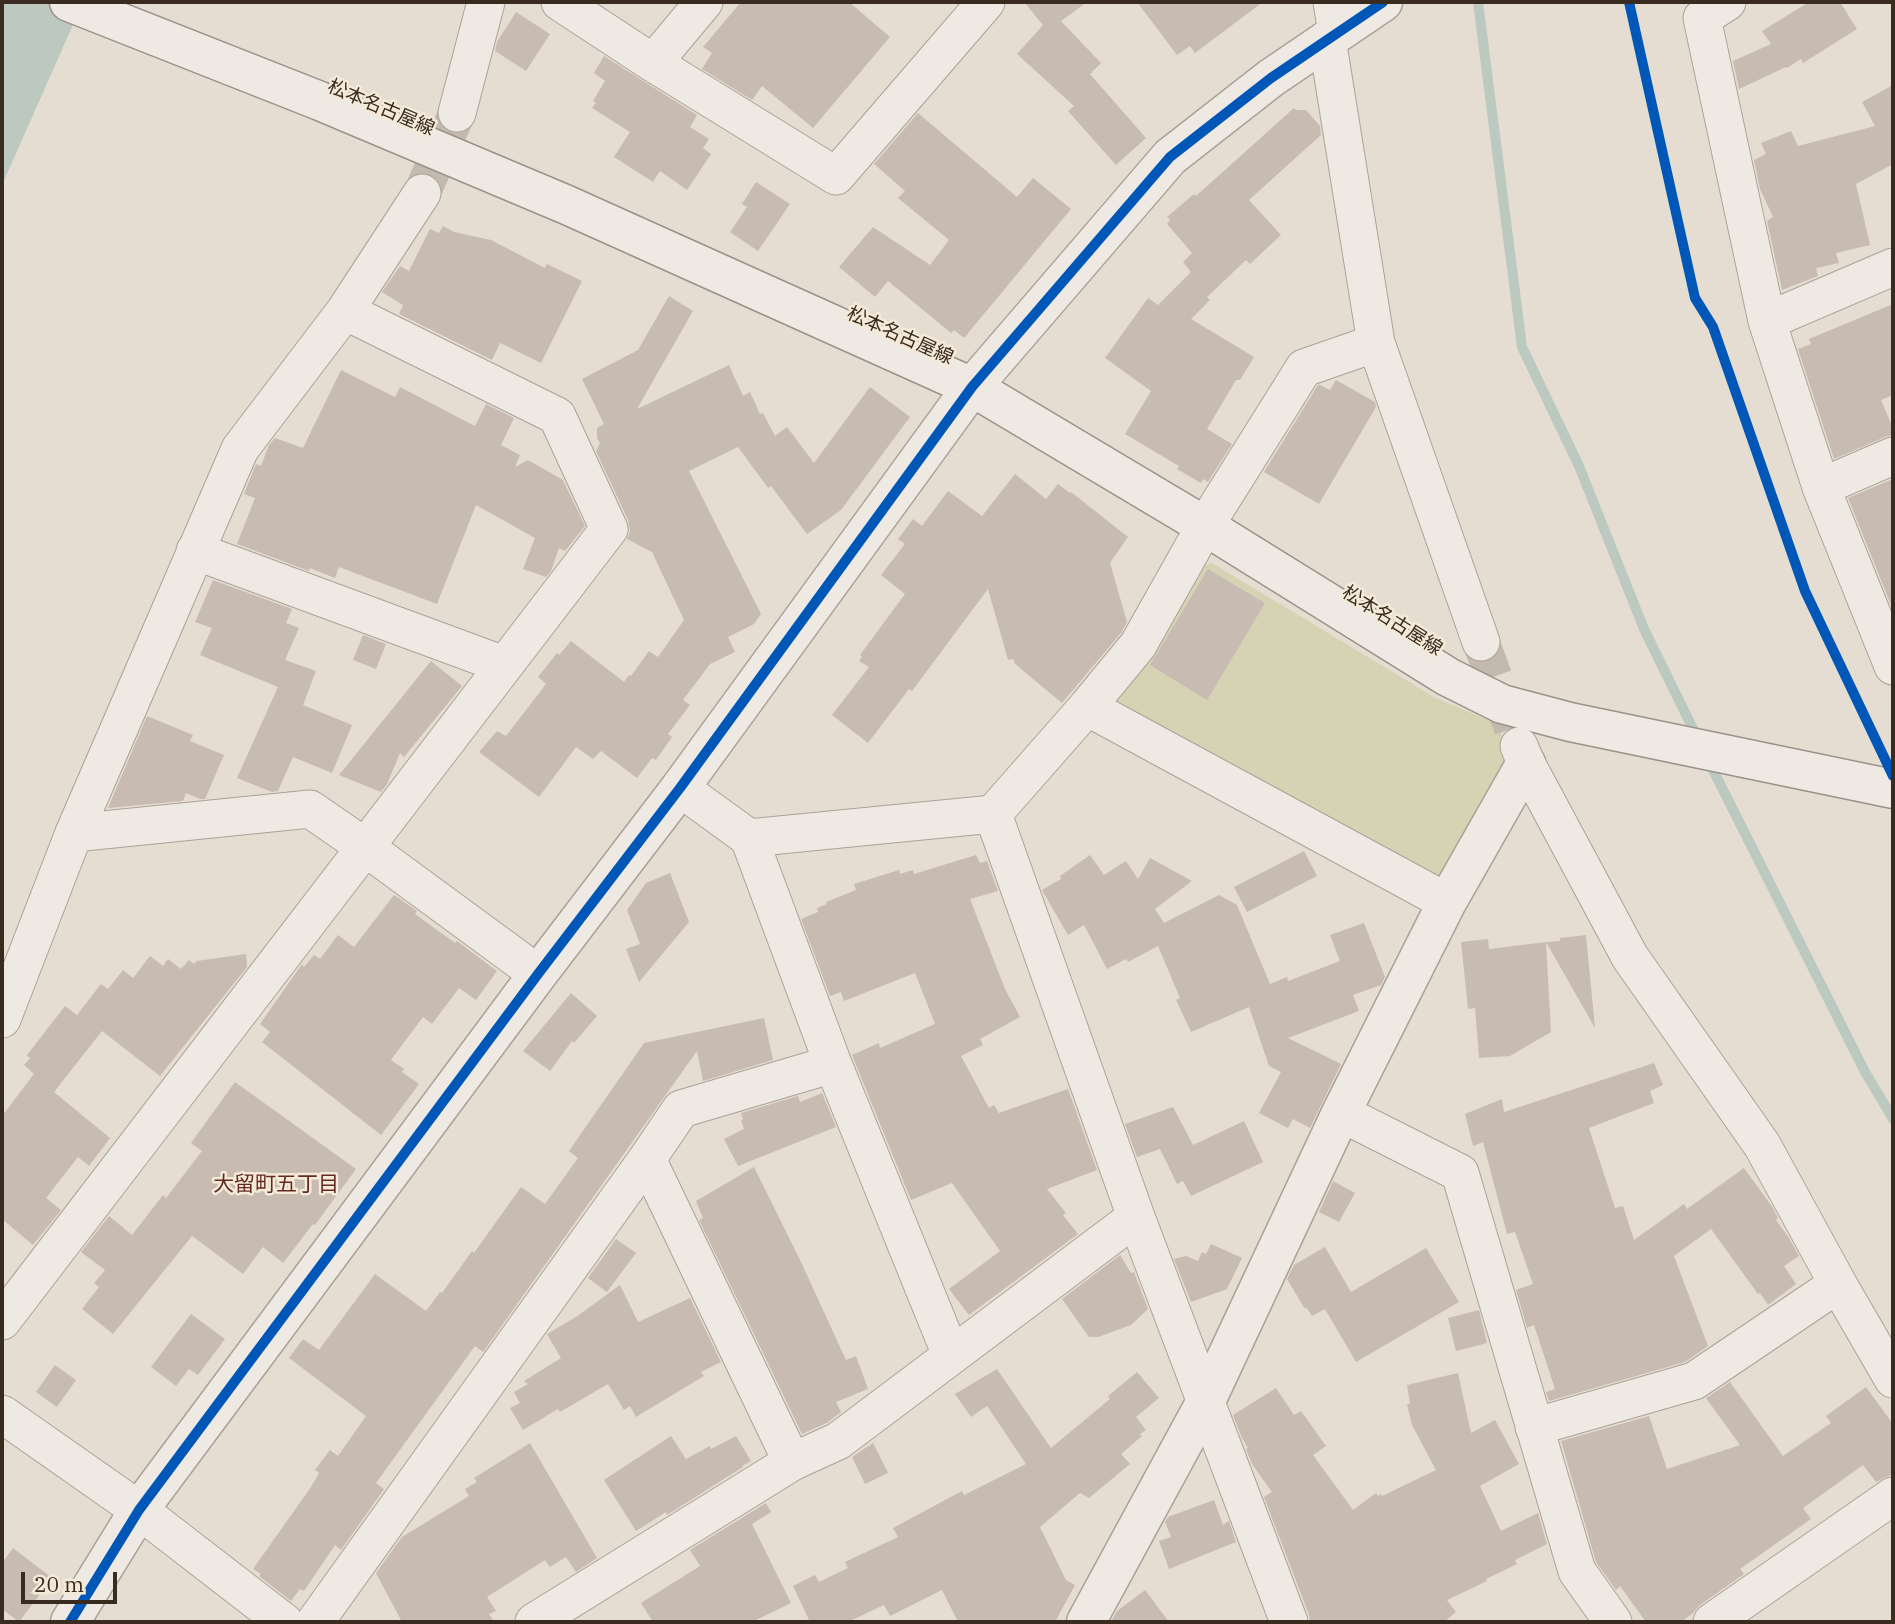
<!DOCTYPE html>
<meta charset="utf-8">
<style>
body{margin:0}
#map{position:relative;width:1895px;height:1624px;overflow:hidden;background:#e5ddd1;font-family:"IBM Plex Serif",serif}
canvas{display:block}
.frame{position:absolute;inset:0;border:4px solid #3a2b21;pointer-events:none}
.scale{position:absolute;left:21px;top:1572px;width:96px;height:32px;box-sizing:border-box;border:4px solid #3a2b21;border-top:0;padding-left:9px;font-size:21px;line-height:24px;white-space:nowrap;color:#3a2b21;-webkit-text-stroke:5px #f4ead8;paint-order:stroke}
</style>
<div id="map">
<canvas width="1895" height="1624"></canvas>
<div class="frame"></div>
<div class="scale">20 m</div>
</div>
<script>
const context = document.querySelector('canvas').getContext('2d');
context.lineJoin = 'round';
function paint(path, color) { context.fillStyle = color; context.fill(path, 'evenodd'); }
function trace(path, color, width, dash) { context.strokeStyle = color; context.lineWidth = width; context.lineCap = dash ? 'butt' : 'round'; context.setLineDash(dash || []); context.stroke(path); }
function drawText(font, color, halo, rows, align = 'center') {
  context.font = font + ' "IBM Plex Serif","Noto Sans JP",serif'; context.lineWidth = 5; context.setLineDash([]); context.textBaseline = 'middle'; context.strokeStyle = halo; context.fillStyle = color; for (const [text, x, y, turn = 0] of rows) {
    context.save(); context.translate(x, y); context.rotate((+turn || 0) * Math.PI / 180); context.textAlign = isNaN(turn) ? turn : align; if (halo) context.strokeText(text, 0, 0); context.fillText(text, 0, 0); context.restore();
  }
}
const green = new Path2D(`
 M 1212,563 L 1434,697 L 1497,724 L 1506,744 L 1506,758 L 1446,875 L 1432,880 L 1109,699 L 1198,567 Z`);
const water = new Path2D(`
 M 2,2 L 83,2 L 2,185 Z`);
const stream = new Path2D(`
 M 1478,2 L 1522,347 L 1579,466 L 1644,629 L 1698,739
 M 1709,762 L 1865,1072 L 1893,1119`);
const building = new Path2D(`
 M 741,2 L 849,2 L 890,37 L 813,128 L 762,86 L 752,100 L 702,69 L 712,53 L 703,47 Z
 M 1024,2 L 1087,2 L 1061,21 L 1101,63 L 1090,74 L 1146,138 L 1116,165 L 1068,111 L 1074,106 L 1017,54 L 1043,25 Z
 M 1137,2 L 1263,2 L 1195,53 L 1190,46 L 1177,55 Z
 M 1809,2 L 1840,2 L 1857,29 L 1803,63 L 1801,59 L 1787,68 L 1786,67 L 1739,89 L 1733,61 L 1771,44 L 1762,31 Z
 M 516,12 L 550,34 L 526,71 L 495,51 L 497,42 Z
 M 604,56 L 697,115 L 690,127 L 709,139 L 703,148 L 711,154 L 687,190 L 660,171 L 653,182 L 614,157 L 630,132 L 592,108 L 596,103 L 593,101 L 605,81 L 594,73 Z
 M 1893,85 L 1893,164 L 1856,184 L 1870,245 L 1836,253 L 1839,263 L 1816,268 L 1818,276 L 1782,290 L 1767,221 L 1773,217 L 1760,189 L 1754,160 L 1766,154 L 1761,143 L 1791,131 L 1798,146 L 1875,126 L 1862,102 Z
 M 1294,108 L 1296,110 L 1306,110 L 1320,126 L 1321,135 L 1249,200 L 1281,235 L 1250,264 L 1246,260 L 1207,297 L 1210,300 L 1191,319 L 1254,357 L 1240,380 L 1236,380 L 1207,429 L 1232,444 L 1208,482 L 1203,479 L 1201,483 L 1177,469 L 1179,466 L 1125,434 L 1151,391 L 1105,358 L 1148,298 L 1158,305 L 1191,272 L 1183,262 L 1192,253 L 1167,224 L 1170,220 L 1167,217 L 1194,194 L 1196,196 Z
 M 918,113 L 1017,197 L 1033,178 L 1071,209 L 964,338 L 954,330 L 951,333 L 888,281 L 875,297 L 839,267 L 873,227 L 930,265 L 949,240 L 898,198 L 905,191 L 874,164 Z
 M 756,182 L 790,204 L 758,251 L 730,232 L 747,207 L 742,204 Z
 M 443,226 L 454,232 L 491,240 L 545,268 L 547,264 L 582,281 L 541,363 L 500,343 L 492,360 L 399,314 L 403,305 L 382,292 L 400,266 L 409,271 L 430,229 L 439,233 Z
 M 669,296 L 693,311 L 637,409 L 729,365 L 743,396 L 750,392 L 760,414 L 763,413 L 775,436 L 787,427 L 814,463 L 870,387 L 910,417 L 841,510 L 807,534 L 771,486 L 768,488 L 738,447 L 689,471 L 761,614 L 754,624 L 728,637 L 735,652 L 710,664 L 683,700 L 690,705 L 668,734 L 672,737 L 656,760 L 652,758 L 637,778 L 601,751 L 593,759 L 576,747 L 539,797 L 479,752 L 497,731 L 506,736 L 546,684 L 538,677 L 557,653 L 559,655 L 571,641 L 624,682 L 629,675 L 631,676 L 649,651 L 658,657 L 684,620 L 652,552 L 627,539 L 630,531 L 628,520 L 596,451 L 600,443 L 597,438 L 597,428 L 604,424 L 582,379 L 638,350 Z
 M 1893,304 L 1893,395 L 1881,400 L 1893,428 L 1893,435 L 1885,437 L 1834,459 L 1798,349 L 1811,344 L 1809,339 Z
 M 341,370 L 395,397 L 400,387 L 475,426 L 486,404 L 514,418 L 501,445 L 520,455 L 515,467 L 528,460 L 563,480 L 585,526 L 565,551 L 559,548 L 551,571 L 546,577 L 523,569 L 535,538 L 476,505 L 437,604 L 339,567 L 335,578 L 310,568 L 309,571 L 237,544 L 255,498 L 244,494 L 256,464 L 261,466 L 269,445 L 275,438 L 303,448 Z
 M 1336,380 L 1375,402 L 1376,407 L 1319,504 L 1264,472 L 1318,385 L 1320,385 L 1330,390 Z
 M 1015,474 L 1046,499 L 1058,484 L 1070,493 L 1071,492 L 1128,537 L 1110,563 L 1127,622 L 1121,633 L 1062,703 L 1015,664 L 1013,659 L 1008,660 L 988,589 L 912,691 L 909,689 L 868,743 L 832,715 L 869,667 L 859,661 L 862,657 L 860,655 L 905,594 L 881,575 L 905,544 L 898,539 L 913,519 L 922,526 L 948,491 L 982,516 Z
 M 1893,479 L 1893,610 L 1848,498 Z
 M 1208,569 L 1265,603 L 1207,700 L 1150,665 Z
 M 213,580 L 292,609 L 286,623 L 299,628 L 285,660 L 316,671 L 303,705 L 352,725 L 332,773 L 293,757 L 278,791 L 272,792 L 237,778 L 278,687 L 200,655 L 212,628 L 195,622 Z
 M 363,635 L 386,644 L 376,669 L 353,660 Z
 M 431,661 L 462,686 L 404,757 L 400,753 L 387,784 L 381,792 L 339,775 Z
 M 147,716 L 193,735 L 190,741 L 224,755 L 205,799 L 200,799 L 186,793 L 183,801 L 108,808 Z
 M 1304,851 L 1317,876 L 1247,912 L 1234,887 Z
 M 976,855 L 980,863 L 987,861 L 998,891 L 970,899 L 1005,989 L 1020,1017 L 980,1039 L 983,1045 L 961,1056 L 989,1108 L 994,1105 L 999,1113 L 1068,1089 L 1097,1170 L 1047,1189 L 1066,1213 L 1063,1215 L 1078,1234 L 969,1315 L 949,1289 L 1000,1251 L 952,1183 L 911,1200 L 852,1055 L 879,1043 L 880,1048 L 935,1024 L 915,973 L 844,1001 L 841,992 L 830,996 L 801,919 L 818,912 L 817,908 L 827,904 L 826,902 L 856,890 L 854,884 L 899,870 L 900,874 L 913,870 L 914,874 Z
 M 1090,855 L 1104,875 L 1126,861 L 1138,879 L 1150,858 L 1192,881 L 1155,909 L 1164,923 L 1219,895 L 1237,905 L 1270,984 L 1287,977 L 1288,981 L 1340,961 L 1330,935 L 1364,923 L 1385,977 L 1381,985 L 1353,995 L 1359,1011 L 1288,1038 L 1341,1064 L 1310,1128 L 1293,1119 L 1288,1128 L 1259,1113 L 1281,1072 L 1269,1066 L 1249,1007 L 1191,1032 L 1176,1000 L 1180,998 L 1158,946 L 1128,962 L 1126,959 L 1107,969 L 1084,925 L 1068,935 L 1042,890 L 1061,879 L 1060,876 Z
 M 670,873 L 689,922 L 639,982 L 626,949 L 640,944 L 627,910 L 646,883 Z
 M 394,895 L 417,911 L 415,914 L 455,943 L 457,941 L 497,971 L 476,1000 L 459,988 L 432,1024 L 423,1017 L 391,1060 L 404,1069 L 402,1072 L 419,1084 L 381,1135 L 262,1042 L 270,1032 L 260,1024 L 302,964 L 304,967 L 314,955 L 320,959 L 338,935 L 354,947 Z
 M 1586,935 L 1595,1028 L 1546,942 L 1560,941 L 1560,938 Z
 M 1488,939 L 1489,949 L 1546,942 L 1551,1032 L 1510,1056 L 1479,1058 L 1475,1008 L 1468,1009 L 1461,942 Z
 M 246,954 L 247,967 L 160,1076 L 102,1031 L 54,1092 L 110,1138 L 89,1166 L 78,1157 L 46,1198 L 61,1210 L 33,1245 L 2,1219 L 2,1116 L 34,1074 L 24,1065 L 30,1058 L 27,1055 L 65,1006 L 77,1015 L 101,984 L 108,989 L 123,970 L 133,978 L 150,956 L 163,966 L 168,959 L 181,969 L 189,960 L 194,964 L 197,961 Z
 M 571,993 L 597,1016 L 574,1043 L 572,1041 L 550,1071 L 523,1051 Z
 M 764,1018 L 773,1060 L 703,1081 L 697,1051 L 483,1352 L 475,1346 L 376,1483 L 384,1489 L 341,1550 L 335,1545 L 304,1591 L 300,1589 L 291,1601 L 259,1576 L 261,1574 L 253,1569 L 311,1487 L 319,1473 L 315,1470 L 330,1450 L 338,1456 L 366,1416 L 289,1358 L 303,1339 L 319,1350 L 375,1274 L 426,1311 L 440,1292 L 442,1293 L 472,1251 L 474,1253 L 521,1187 L 545,1204 L 578,1158 L 569,1151 L 644,1043 Z
 M 1654,1063 L 1663,1085 L 1650,1091 L 1654,1103 L 1589,1128 L 1615,1208 L 1623,1206 L 1634,1240 L 1684,1204 L 1687,1209 L 1744,1168 L 1773,1208 L 1778,1218 L 1776,1220 L 1789,1238 L 1799,1256 L 1784,1266 L 1796,1284 L 1768,1305 L 1760,1293 L 1758,1294 L 1711,1229 L 1674,1256 L 1708,1346 L 1685,1362 L 1549,1401 L 1546,1392 L 1555,1389 L 1534,1325 L 1527,1328 L 1516,1290 L 1533,1284 L 1515,1232 L 1507,1234 L 1483,1142 L 1473,1146 L 1465,1114 L 1502,1099 L 1504,1112 Z
 M 235,1082 L 356,1169 L 315,1225 L 313,1224 L 283,1263 L 263,1247 L 243,1274 L 192,1236 L 113,1334 L 82,1309 L 99,1287 L 94,1283 L 105,1270 L 81,1252 L 109,1216 L 132,1235 L 163,1195 L 166,1198 L 202,1151 L 191,1143 Z
 M 822,1093 L 836,1127 L 738,1166 L 724,1139 L 744,1129 L 741,1120 L 743,1119 L 741,1113 L 798,1096 L 800,1102 Z
 M 1173,1107 L 1193,1145 L 1244,1121 L 1263,1162 L 1191,1196 L 1183,1181 L 1177,1184 L 1160,1149 L 1137,1157 L 1125,1124 Z
 M 754,1167 L 801,1262 L 846,1360 L 856,1356 L 868,1389 L 836,1402 L 841,1412 L 827,1423 L 802,1434 L 699,1220 L 703,1218 L 696,1201 Z
 M 1333,1181 L 1355,1193 L 1339,1222 L 1319,1212 Z
 M 616,1239 L 636,1253 L 607,1292 L 588,1278 Z
 M 1211,1244 L 1242,1258 L 1227,1289 L 1191,1302 L 1174,1259 L 1186,1256 L 1198,1261 L 1202,1252 L 1206,1254 Z
 M 1325,1247 L 1351,1292 L 1426,1248 L 1459,1302 L 1356,1362 L 1325,1309 L 1312,1316 L 1306,1307 L 1305,1309 L 1287,1279 L 1294,1265 Z
 M 1120,1255 L 1131,1273 L 1134,1272 L 1148,1309 L 1131,1325 L 1098,1337 L 1089,1337 L 1062,1299 Z
 M 620,1285 L 638,1322 L 690,1298 L 721,1362 L 701,1372 L 704,1376 L 636,1417 L 630,1406 L 624,1410 L 608,1384 L 560,1412 L 558,1409 L 523,1430 L 510,1408 L 520,1403 L 514,1392 L 528,1384 L 524,1381 L 561,1358 L 547,1334 L 576,1317 Z
 M 1479,1310 L 1487,1343 L 1456,1351 L 1448,1318 Z
 M 191,1314 L 225,1339 L 198,1375 L 189,1369 L 176,1386 L 151,1367 Z
 M 55,1365 L 76,1380 L 57,1407 L 36,1392 Z
 M 997,1369 L 1051,1448 L 1110,1399 L 1108,1396 L 1137,1372 L 1159,1398 L 1136,1417 L 1146,1430 L 1140,1434 L 1142,1436 L 1121,1454 L 1130,1464 L 1089,1498 L 1080,1493 L 1040,1527 L 1066,1580 L 1075,1585 L 1055,1622 L 958,1622 L 942,1590 L 890,1616 L 884,1605 L 848,1622 L 810,1622 L 793,1586 L 815,1575 L 819,1582 L 848,1568 L 845,1562 L 898,1537 L 893,1528 L 962,1491 L 964,1495 L 1026,1464 L 987,1406 L 971,1417 L 955,1394 Z
 M 1458,1373 L 1471,1433 L 1495,1420 L 1519,1464 L 1480,1486 L 1501,1531 L 1538,1513 L 1547,1544 L 1515,1560 L 1517,1564 L 1486,1579 L 1487,1581 L 1447,1600 L 1456,1612 L 1444,1622 L 1310,1622 L 1309,1615 L 1264,1497 L 1272,1492 L 1252,1464 L 1246,1449 L 1248,1448 L 1242,1438 L 1233,1415 L 1276,1388 L 1294,1415 L 1301,1411 L 1326,1446 L 1313,1455 L 1353,1510 L 1376,1493 L 1378,1496 L 1381,1494 L 1382,1496 L 1436,1470 L 1412,1425 L 1407,1404 L 1410,1404 L 1407,1385 Z
 M 1730,1382 L 1783,1456 L 1831,1423 L 1826,1416 L 1866,1387 L 1893,1424 L 1893,1474 L 1876,1482 L 1863,1465 L 1803,1508 L 1811,1519 L 1740,1569 L 1744,1574 L 1700,1605 L 1693,1613 L 1681,1622 L 1646,1622 L 1620,1586 L 1616,1590 L 1596,1562 L 1561,1441 L 1649,1416 L 1667,1469 L 1740,1445 L 1706,1398 Z
 M 671,1436 L 686,1459 L 710,1446 L 711,1449 L 736,1436 L 751,1461 L 742,1466 L 743,1467 L 667,1515 L 666,1512 L 636,1531 L 604,1480 Z
 M 530,1443 L 597,1558 L 576,1572 L 566,1557 L 550,1567 L 545,1560 L 487,1597 L 496,1611 L 489,1614 L 494,1622 L 402,1622 L 376,1573 L 402,1537 L 469,1496 L 465,1489 L 477,1482 L 474,1478 Z
 M 873,1443 L 888,1473 L 865,1484 L 852,1457 Z
 M 1214,1500 L 1223,1525 L 1229,1521 L 1236,1542 L 1169,1569 L 1159,1541 L 1171,1537 L 1165,1522 L 1168,1517 Z
 M 766,1503 L 771,1512 L 752,1524 L 791,1603 L 752,1622 L 653,1622 L 641,1603 L 700,1566 L 690,1550 Z
 M 13,1548 L 52,1578 L 19,1622 L 2,1609 L 2,1563 Z
 M 1145,1590 L 1169,1622 L 1111,1622 L 1117,1611 Z`);
const minorTunnel = new Path2D(`
 M 422,193 L 457,113
 M 1481,642 L 1519,746`);
const minor = new Path2D(`
 M 560,2 L 653,63 L 836,176 L 986,2
 M 1332,2 L 1337,33
 M 1727,2 L 1702,18 L 1767,321 L 1821,487 L 1893,666
 M 1327,39 L 1376,343 L 1481,642
 M 653,63 L 704,2
 M 457,113 L 486,2
 M 1767,321 L 1893,267
 M 1821,487 L 1893,456
 M 195,551 L 504,665
 M 1087,707 L 1447,902
 M 1519,746 L 1526,763 L 1630,957 L 1762,1145 L 1838,1284 L 1893,1379
 M 680,788 L 749,838 L 993,814 L 1136,1217 L 1289,1622
 M 993,814 L 1087,707 L 1138,645 L 1205,526 L 1304,368 L 1376,343
 M 74,833 L 310,809 L 365,847 L 538,974
 M 749,838 L 833,1064 L 951,1355
 M 2,1019 L 74,833 L 240,449 L 345,311 L 422,193
 M 1341,1113 L 1460,1173 L 1577,1571 L 1613,1622
 M 647,1159 L 792,1462
 M 2,1321 L 609,529 L 557,416 L 345,311
 M 2,1414 L 139,1510 L 284,1622
 M 1534,1427 L 1694,1381 L 1838,1284
 M 315,1622 L 647,1159 L 681,1109 L 833,1064
 M 534,1622 L 792,1462 L 838,1441 L 1136,1217
 M 1712,1622 L 1893,1496`);
const tertiary = new Path2D(`
 M 70,1622 L 139,1510 L 538,974 L 680,788 L 972,387 L 1170,157 L 1271,78 L 1383,2
 M 1086,1622 L 1205,1403 L 1341,1113 L 1447,902 L 1526,763`);
const secondary = new Path2D(`
 M 69,2 L 320,101 L 567,205 L 972,387 L 1205,526 L 1448,677 L 1502,704 L 1570,722 L 1893,789`);
const cycleway = new Path2D(`
 M 1629,2 L 1695,298 L 1713,327 L 1805,591 L 1893,776
 M 70,1622 L 139,1510 L 538,974 L 680,788 L 972,387 L 1170,157 L 1271,78 L 1383,2`);
const streetNames = [
 ["松本名古屋線",381,108,23],
 ["松本名古屋線",900,336,24],
 ["松本名古屋線",1392,621,32]
];
const neighbourhoodNames = [
 ["大留町五丁目",276,1185]
];
paint(green, '#d6d3b4');
paint(water, '#bbc9c0');
trace(stream, '#bbc9c0', 10);
paint(building, '#c8bbb2');
trace(minorTunnel, '#c3b9ae', 37, [37, 18]);
trace(minor, '#aaa299', 39);
trace(tertiary, '#aaa299', 41);
trace(secondary, '#9a9289', 41);
trace(minor, '#eee9e2', 37);
trace(tertiary, '#eee9e2', 38);
trace(secondary, '#eee9e2', 38);
trace(cycleway, '#0057b8', 10);
drawText('19px', '#3a2b21', '#f4ead8', streetNames);
drawText('21px', '#642a22', '#f4ead8', neighbourhoodNames);
</script>
